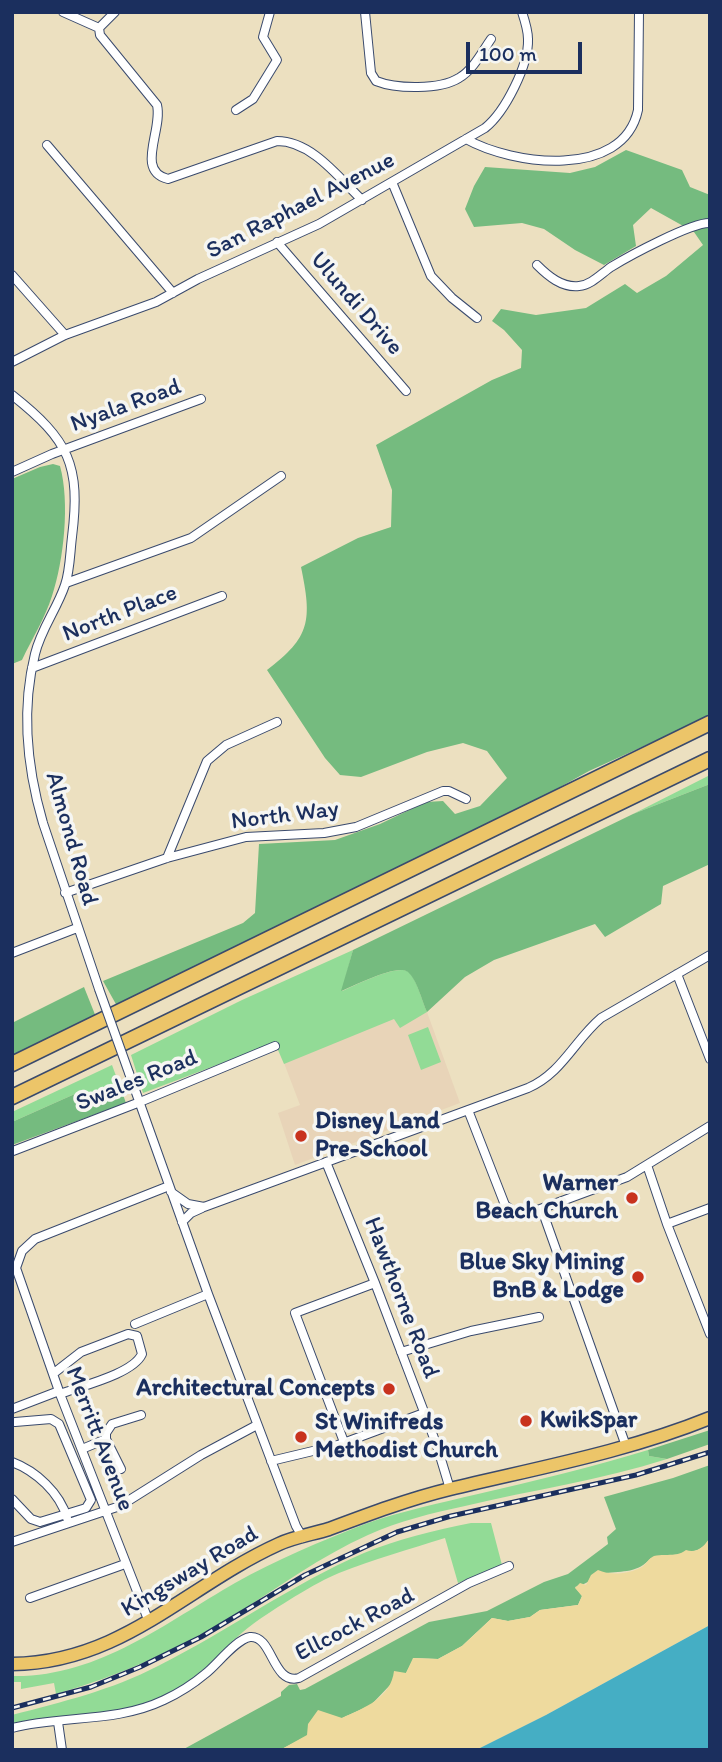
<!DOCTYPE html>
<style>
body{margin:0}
#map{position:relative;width:722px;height:1762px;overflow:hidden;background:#ece0c0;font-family:Itim,sans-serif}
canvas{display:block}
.frame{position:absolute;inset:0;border:14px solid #1b2f5e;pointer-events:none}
.scale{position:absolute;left:466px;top:42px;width:116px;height:32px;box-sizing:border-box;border:4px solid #1b2f5e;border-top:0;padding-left:9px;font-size:21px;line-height:24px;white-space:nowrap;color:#1b2f5e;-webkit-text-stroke:5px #f6f6f2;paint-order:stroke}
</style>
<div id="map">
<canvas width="722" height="1762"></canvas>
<div class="frame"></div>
<div class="scale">100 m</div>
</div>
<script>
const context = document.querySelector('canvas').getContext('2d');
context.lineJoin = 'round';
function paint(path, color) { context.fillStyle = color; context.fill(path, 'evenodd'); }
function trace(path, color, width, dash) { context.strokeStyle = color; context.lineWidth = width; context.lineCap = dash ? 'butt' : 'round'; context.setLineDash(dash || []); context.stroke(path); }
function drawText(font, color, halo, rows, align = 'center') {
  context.font = font + ' Itim,sans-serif'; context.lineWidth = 7; context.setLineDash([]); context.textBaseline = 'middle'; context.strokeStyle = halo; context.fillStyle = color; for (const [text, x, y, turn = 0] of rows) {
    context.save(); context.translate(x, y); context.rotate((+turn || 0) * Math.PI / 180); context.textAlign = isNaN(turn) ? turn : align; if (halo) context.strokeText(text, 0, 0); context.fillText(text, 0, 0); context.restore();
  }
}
const built = new Path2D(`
 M 410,973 L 427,1012 L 460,1103 L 295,1165 L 278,1113 L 300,1105 L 276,1042 Z`);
const green = new Path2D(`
 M 710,775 L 710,784 L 633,814 Z
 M 353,950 L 342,991 C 354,986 398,963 409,972 C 417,980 422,1001 427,1012 L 400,1028 L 394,1019 L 284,1064 L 275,1043 L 143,1093 L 131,1055 L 242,1000 Z
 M 428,1027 L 441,1062 L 421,1070 L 408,1035 Z
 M 112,1065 L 122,1092 L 77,1093 L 12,1122 L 12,1112 Z
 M 648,1450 L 649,1456 L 667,1459 C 601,1480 532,1490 465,1506 C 432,1513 399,1521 368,1535 C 321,1556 279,1587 236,1614 C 179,1649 120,1676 56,1694 L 54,1683 L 21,1689 L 21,1682 L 12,1682 L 12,1676 C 97,1678 165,1623 235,1583 C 276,1560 321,1541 365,1524 C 402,1511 440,1503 478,1494 C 535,1481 592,1467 648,1450 Z
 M 471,1523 L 491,1523 L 502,1565 L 458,1583 L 445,1538 C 410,1549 374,1559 339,1573 C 316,1582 274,1609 253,1624 C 221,1648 200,1681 163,1698 C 117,1718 62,1721 12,1726 L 12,1715 C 62,1702 112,1690 158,1666 C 228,1631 292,1584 364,1553 C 398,1539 435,1530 471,1523 Z`);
const forest = new Path2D(`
 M 626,150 L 682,170 L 690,187 L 710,195 L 710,716 L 589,771 L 515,812 L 346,896 L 275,928 L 117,1006 L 103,981 L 243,923 L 255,913 L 259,844 L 335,840 L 380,824 L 426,802 L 443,801 L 455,814 L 480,806 L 507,778 L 487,751 L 463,743 L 427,752 L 361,777 L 340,775 L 325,758 L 267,670 C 311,637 312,620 301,567 L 358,538 L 391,527 L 392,490 L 376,445 L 492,380 L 521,368 L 522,350 L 504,330 L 492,321 L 501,309 L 536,315 L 586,308 L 625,284 L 637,293 L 666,276 L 703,245 L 694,232 L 651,208 L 633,225 L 636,246 L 604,265 L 575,250 L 544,229 L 522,223 L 474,227 L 465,209 L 474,186 L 485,167 L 570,173 L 595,167 Z
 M 53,464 L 60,466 C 70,502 64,560 52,596 C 45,618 32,639 22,660 L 12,664 L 12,479 L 40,467 Z
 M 710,784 L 710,864 L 663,886 L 661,904 L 605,937 L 595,924 L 494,960 L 465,977 L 427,1012 C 422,1001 417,980 408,972 C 398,963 354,986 341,991 L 353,950 L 633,814 Z
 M 84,987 L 96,1017 L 12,1057 L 12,1023 Z
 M 122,1092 L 126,1103 L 12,1145 L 12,1122 L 77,1093 Z
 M 710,1430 L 710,1444 L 667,1459 L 649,1456 L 648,1450 Z
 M 710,1465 C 710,1480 714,1527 709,1539 C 705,1548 695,1553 686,1551 L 681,1554 L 651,1558 C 638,1573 623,1571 605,1573 C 596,1574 588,1585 575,1587 L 582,1596 L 578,1605 L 540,1610 L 530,1617 L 508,1621 L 492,1618 L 462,1646 L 438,1659 L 414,1658 L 406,1673 L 392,1683 L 371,1705 L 342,1718 L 280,1750 L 182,1750 L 281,1696 L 281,1692 L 289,1685 L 297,1684 L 300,1690 L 305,1689 L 429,1622 L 487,1611 L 544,1582 L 568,1574 L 608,1544 L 607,1537 L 616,1529 L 604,1497 L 673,1478 Z`);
const sand = new Path2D(`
 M 710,1537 L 710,1625 L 546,1715 L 476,1750 L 280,1750 L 307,1735 L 308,1724 L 318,1710 L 342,1718 C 364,1708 391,1698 394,1671 L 406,1673 L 413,1658 L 438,1659 L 462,1646 L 492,1618 L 508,1621 L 530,1617 L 540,1610 L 578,1605 L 582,1596 L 575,1588 L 580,1583 L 586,1585 L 591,1575 L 598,1570 C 611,1576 629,1574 642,1567 C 646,1564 649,1558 654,1556 C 664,1553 676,1558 686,1550 C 697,1554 705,1546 710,1537 Z`);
const water = new Path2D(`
 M 710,1625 L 710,1750 L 476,1750 L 546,1715 Z`);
const street = new Path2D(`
 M 63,12 L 99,28
 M 115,12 L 99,28 L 100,35 L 157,105 C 163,130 135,171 168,179 L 277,141 C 312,141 339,178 362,200
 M 365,12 L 371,73 L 376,81 C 396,89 440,90 459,78 C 473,70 482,52 491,39
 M 236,110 L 253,99 L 277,60 L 263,37 L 270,12
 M 466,139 C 512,165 623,180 638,110 L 639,12
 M 47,145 L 173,293
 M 392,182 L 431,276 L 452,298 L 477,318
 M 277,242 L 406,391
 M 537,265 C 548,276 562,288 579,286 C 591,285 601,274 611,267 C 629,256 692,222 710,223
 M 12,275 L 65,335
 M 12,362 L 65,335 L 156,302 L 198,279 L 319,224 L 485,128 C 505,112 529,65 528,39 C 528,30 525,21 522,12
 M 12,395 C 69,440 81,465 72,537 C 70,553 70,571 65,585 C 57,609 41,629 35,654 C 21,710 27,768 43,823 L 99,989
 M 12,472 L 52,454 L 201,399
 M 66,583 L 191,538 L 281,476
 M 32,668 L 222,596
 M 167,858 L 207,761 L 226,745 L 277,722
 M 65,893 L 167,858 L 246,837 L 324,833 L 356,827 L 443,791 L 449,791 L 466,799
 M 12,953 L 77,928
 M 677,974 L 710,1059
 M 129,1073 L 208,1294 L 296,1526 L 303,1538
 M 468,1110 L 505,1205 L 514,1212 L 524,1215 L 627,1177 L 710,1126
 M 13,1151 L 140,1102 L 275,1046
 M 326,1162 L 375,1283 L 437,1446 L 450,1489
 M 647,1165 L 667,1224 L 710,1334
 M 171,1192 L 188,1204 L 204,1207 L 528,1088 C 562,1073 574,1041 601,1018 L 710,955
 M 542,1210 L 626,1446
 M 182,1222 L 191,1213 L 202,1208
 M 667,1224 L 710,1208
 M 16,1268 L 60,1394 L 149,1622
 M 16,1268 L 22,1251 L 35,1239 L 169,1186
 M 135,1324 L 208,1294
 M 401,1352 L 471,1331 L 539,1317
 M 54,1373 L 81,1352 L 128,1334 L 137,1336 L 142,1354 C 133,1374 81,1386 60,1394
 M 12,1409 L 59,1391
 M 344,1442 L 295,1313 L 375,1283
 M 82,1449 L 106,1439
 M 271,1461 L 338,1445 L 424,1413
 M 12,1462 C 36,1471 60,1493 67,1518
 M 121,1469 L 106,1439 L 106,1433 L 112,1424 L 141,1415
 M 12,1499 L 31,1519 L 40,1522 L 86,1508 L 91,1500 L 59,1424 L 51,1419 L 15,1422
 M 12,1542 L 120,1506 L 201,1455 L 257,1425
 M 30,1598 L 125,1564
 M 58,1722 L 62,1750
 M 12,1728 C 63,1715 116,1723 164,1700 C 179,1693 192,1685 205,1674 C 216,1666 236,1639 250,1637 C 273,1635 272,1685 299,1678 L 469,1583 L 509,1566`);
const primary = new Path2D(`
 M 12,1664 C 122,1663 186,1586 279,1544 C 294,1537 313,1534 329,1529 C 369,1514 409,1499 450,1489 C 537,1468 626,1452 710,1418`);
const highway = new Path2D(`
 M 12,1064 L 710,723
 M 12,1097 L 710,759`);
const rail = new Path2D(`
 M 12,1708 L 91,1687 L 140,1667 L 201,1637 L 305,1575 L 397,1532 L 451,1516 L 636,1475 L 710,1452`);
const streetBridge = new Path2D(`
 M 99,989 L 129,1073`);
const markers = [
 [301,1136,7,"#c8321e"],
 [632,1198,7,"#c8321e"],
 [638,1277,7,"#c8321e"],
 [389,1389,7,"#c8321e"],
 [526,1421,7,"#c8321e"],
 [301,1437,7,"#c8321e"]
];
const streetNames = [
 ["San Raphael Avenue",301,206,-27],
 ["Ulundi Drive",356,304,49],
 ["Nyala Road",126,406,-20],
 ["North Place",120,614,-21],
 ["North Way",285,816,-7],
 ["Almond Road",71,839,74],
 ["Swales Road",137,1081,-22],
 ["Hawthorne Road",401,1298,69],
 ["Merritt Avenue",99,1439,69],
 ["Kingsway Road",190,1572,-31],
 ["Ellcock Road",355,1625,-28]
];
const poiNames = [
 ["Disney Land",315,1122],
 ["Pre-School",315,1150],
 ["Warner",618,1184,"right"],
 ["Beach Church",618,1212,"right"],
 ["Blue Sky Mining",624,1263,"right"],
 ["BnB & Lodge",624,1291,"right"],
 ["Architectural Concepts",375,1389,"right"],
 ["KwikSpar",540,1421],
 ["St Winifreds",315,1423],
 ["Methodist Church",315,1451]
];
paint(built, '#e8d4b8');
paint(green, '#92db96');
paint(forest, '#75bb7f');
paint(sand, '#eeda9e');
paint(water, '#45aec4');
trace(street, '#3a4a6d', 10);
trace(primary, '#3a4a6d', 15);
trace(highway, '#3a4a6d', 17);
trace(street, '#fff', 8);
trace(primary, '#ecc569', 12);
trace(highway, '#ecc569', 14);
trace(rail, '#1b2f5e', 5);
trace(rail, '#f6f6f2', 2.5, [8]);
trace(streetBridge, '#3a4a6d', 10, []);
trace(streetBridge, '#fff', 8);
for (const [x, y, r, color] of markers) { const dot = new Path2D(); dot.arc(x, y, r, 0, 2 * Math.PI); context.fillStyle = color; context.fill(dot); trace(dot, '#f6f6f2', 2.5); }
drawText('24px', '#1b2f5e', '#f6f6f2', streetNames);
drawText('bold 24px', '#1b2f5e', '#f6f6f2', poiNames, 'left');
</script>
